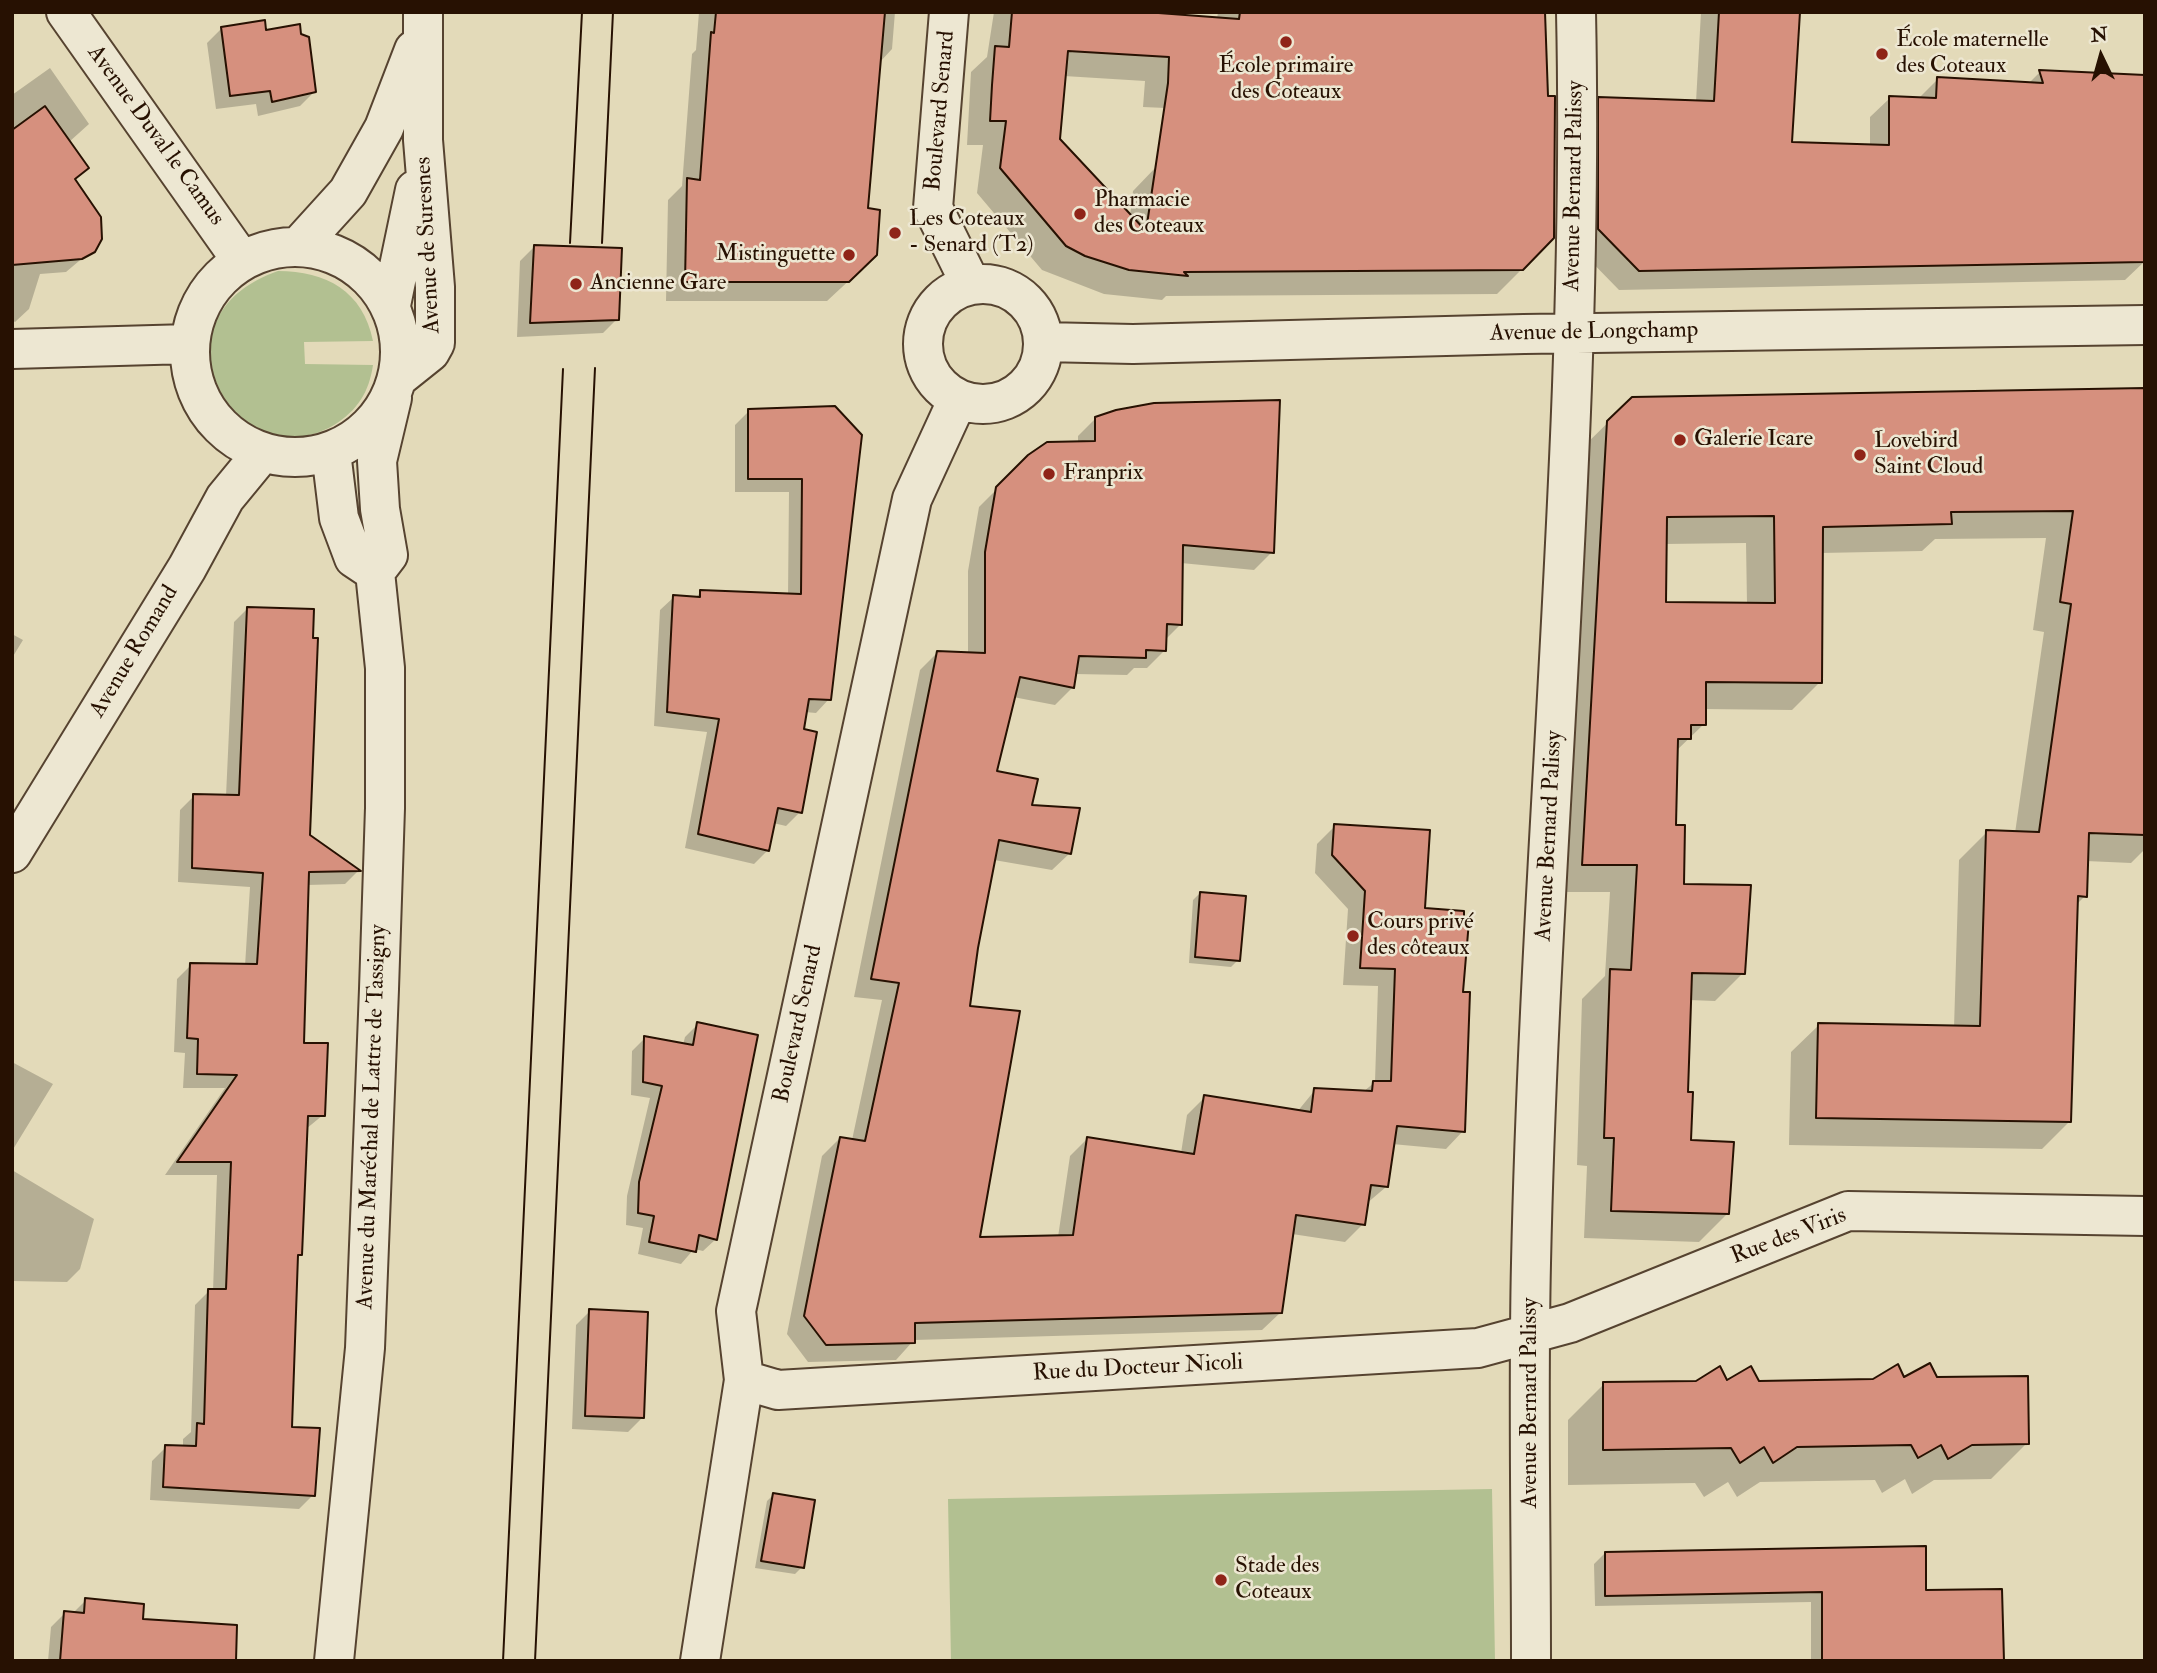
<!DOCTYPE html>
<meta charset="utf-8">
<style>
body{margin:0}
#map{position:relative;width:2157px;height:1673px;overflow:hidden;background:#e3dab9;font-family:"IM FELL Double Pica",serif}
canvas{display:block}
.frame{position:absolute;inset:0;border:14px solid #271102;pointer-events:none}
.north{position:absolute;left:2066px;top:21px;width:70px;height:70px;-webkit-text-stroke:5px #ede7d2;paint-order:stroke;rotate:355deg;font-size:19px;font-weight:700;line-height:28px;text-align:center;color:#271102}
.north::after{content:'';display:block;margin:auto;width:24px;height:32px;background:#271102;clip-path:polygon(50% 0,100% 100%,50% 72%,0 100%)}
</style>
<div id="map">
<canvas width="2157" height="1673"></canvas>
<div class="frame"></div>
<div class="north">N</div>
</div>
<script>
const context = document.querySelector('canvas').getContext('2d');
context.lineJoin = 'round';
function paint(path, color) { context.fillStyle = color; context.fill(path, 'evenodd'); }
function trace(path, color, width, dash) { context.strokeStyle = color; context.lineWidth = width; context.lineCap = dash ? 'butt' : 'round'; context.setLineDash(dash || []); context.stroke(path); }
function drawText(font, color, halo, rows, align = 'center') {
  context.font = font + ' "IM FELL Double Pica",serif'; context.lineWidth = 5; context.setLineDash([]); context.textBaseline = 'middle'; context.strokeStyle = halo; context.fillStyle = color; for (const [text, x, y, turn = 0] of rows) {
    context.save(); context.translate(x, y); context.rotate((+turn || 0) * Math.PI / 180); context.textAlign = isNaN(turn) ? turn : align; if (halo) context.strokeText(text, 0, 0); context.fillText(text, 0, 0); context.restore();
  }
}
const green = new Path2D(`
 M 278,271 C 326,271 363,291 373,341 L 304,342 L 305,364 L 373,365 C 369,392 358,410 334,425 C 237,482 142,318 278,271 Z
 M 1492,1489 L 1495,1661 L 951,1661 L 948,1499 Z`);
const shadow = new Path2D(`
 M 699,12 L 895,12 L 892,49 L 879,63 L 855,275 L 827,301 L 666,301 L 668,200 L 682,186 L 692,54 L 696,50 Z
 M 994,12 L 1121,12 L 1217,19 L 1218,12 L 1543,12 L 1522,269 L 1497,294 L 1166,296 L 1162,300 L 1104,294 L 1042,270 L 977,193 L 983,145 L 967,145 L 971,72 L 987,57 ZM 1064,76 L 1145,81 L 1143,107 L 1391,118 L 1157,166 L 1133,191 L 1130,216 L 1059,140 Z
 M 1701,12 L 1799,12 L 1790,143 L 1870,146 L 1870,117 L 1890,98 L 1918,99 L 1938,79 L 2028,84 L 2040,72 L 2145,261 L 2125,280 L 1619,290 L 1579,249 L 1580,119 L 1599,99 L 1696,102 Z
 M 221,29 L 265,32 L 314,92 L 300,106 L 258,116 L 256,104 L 216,109 L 207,43 Z
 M 50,68 L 89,124 L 69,142 L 87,168 L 74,181 L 99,218 L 102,232 L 98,245 L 66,272 L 40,274 L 29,309 L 15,322 L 12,320 L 12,95 Z
 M 534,247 L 617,319 L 603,333 L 517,337 L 520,261 Z
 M 2145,389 L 2145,849 L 2131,863 L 2086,861 L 2085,896 L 2076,905 L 2070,1121 L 2042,1149 L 1789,1145 L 1791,1052 L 1819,1025 L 1954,1028 L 1959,860 L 1987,832 L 2015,833 L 2044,632 L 2033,630 L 2046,538 L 1935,539 L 1922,551 L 1821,553 L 1820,682 L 1792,710 L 1704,709 L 1704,724 L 1676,751 L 1675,827 L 1682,886 L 1743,973 L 1715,1001 L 1689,1000 L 1686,1093 L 1689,1142 L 1727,1214 L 1699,1242 L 1584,1238 L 1587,1166 L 1577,1165 L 1582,999 L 1605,976 L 1610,892 L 1555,892 L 1580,450 L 1632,399 ZM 1746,543 L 1747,604 L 1664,604 L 1665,544 Z
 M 835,408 L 829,699 L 816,713 L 805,712 L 800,812 L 786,826 L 773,823 L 768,850 L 754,864 L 685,848 L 707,732 L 654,726 L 660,610 L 674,597 L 695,598 L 701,592 L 788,595 L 789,492 L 735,492 L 735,425 L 749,411 Z
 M 1096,418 L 1272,552 L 1254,570 L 1181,563 L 1181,624 L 1165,640 L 1164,651 L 1147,668 L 1134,668 L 1127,675 L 1075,674 L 1073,687 L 1055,705 L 1013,697 L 995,773 L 1070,853 L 1052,870 L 994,860 L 968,1007 L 978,1239 L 1058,1237 L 1070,1156 L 1088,1138 L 1181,1153 L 1187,1115 L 1205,1097 L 1297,1112 L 1315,1090 L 1363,1092 L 1375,1082 L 1378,986 L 1343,985 L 1348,909 L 1315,873 L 1317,844 L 1335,826 L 1423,909 L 1462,993 L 1463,1131 L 1446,1149 L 1392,1144 L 1386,1187 L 1366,1204 L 1363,1224 L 1345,1242 L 1292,1234 L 1280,1313 L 1262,1330 L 914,1340 L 896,1360 L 808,1362 L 787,1334 L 822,1156 L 840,1138 L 852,1140 L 882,1000 L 854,997 L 920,670 L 937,653 L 968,654 L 968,571 L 979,507 L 1029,457 L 1078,443 L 1078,436 Z
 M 248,608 L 308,836 L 358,871 L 345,884 L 307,885 L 302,1045 L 323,1115 L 306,1129 L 300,1254 L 296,1259 L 290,1428 L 313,1495 L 299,1509 L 150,1500 L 152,1461 L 166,1447 L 183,1447 L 183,1439 L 191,1432 L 195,1305 L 209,1291 L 213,1291 L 217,1175 L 165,1175 L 225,1088 L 183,1088 L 185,1053 L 174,1052 L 177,979 L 191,965 L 245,966 L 250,887 L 178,882 L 180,810 L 194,796 L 226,796 L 234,622 Z
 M 12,634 L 23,640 L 12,658 Z
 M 1200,893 L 1238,960 L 1231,967 L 1189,963 L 1193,900 Z
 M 698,1024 L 716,1239 L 703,1251 L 694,1249 L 681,1264 L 638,1254 L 643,1228 L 626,1225 L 627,1196 L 650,1098 L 631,1095 L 632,1051 L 645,1038 L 683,1045 L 685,1037 Z
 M 12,1062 L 53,1084 L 12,1151 Z
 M 12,1170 L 94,1219 L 80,1269 L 67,1282 L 12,1281 Z
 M 590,1311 L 642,1418 L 628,1432 L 572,1429 L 576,1325 Z
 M 1935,1378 L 2027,1443 L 1991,1479 L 1934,1480 L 1912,1494 L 1905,1479 L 1882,1493 L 1875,1480 L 1760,1482 L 1737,1497 L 1728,1482 L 1704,1497 L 1695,1483 L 1568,1485 L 1568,1420 L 1604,1384 Z
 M 774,1494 L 802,1567 L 795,1574 L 755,1568 L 767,1501 Z
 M 1605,1553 L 1924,1592 L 2002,1661 L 1811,1661 L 1811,1602 L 1595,1606 L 1594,1564 Z
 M 86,1600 L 141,1621 L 157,1661 L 48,1661 L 51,1627 L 65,1613 L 72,1614 Z`);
const building = new Path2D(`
 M 716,12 L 885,12 L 868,208 L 880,210 L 877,255 L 849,282 L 685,282 L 687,178 L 700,180 L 711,32 L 714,33 Z
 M 1012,12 L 1145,12 L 1239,19 L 1240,12 L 1545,12 L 1548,96 L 1555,96 L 1554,238 L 1523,270 L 1184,272 L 1188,276 L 1129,270 L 1085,256 L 1066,246 L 1000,168 L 1006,121 L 990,121 L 992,85 L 995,46 L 1009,47 ZM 1068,51 L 1169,57 L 1168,83 L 1146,231 L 1060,139 Z
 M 1719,12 L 1800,12 L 1792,142 L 1889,145 L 1889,96 L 1936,98 L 1937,77 L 2043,83 L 2039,70 L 2145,75 L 2145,262 L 1639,271 L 1598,229 L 1598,97 L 1714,101 Z
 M 265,20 L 266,30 L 300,24 L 301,34 L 309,37 L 316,92 L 272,102 L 270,91 L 230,96 L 221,27 Z
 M 45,106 L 89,168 L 75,179 L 101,217 L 102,239 L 95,252 L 82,259 L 12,265 L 12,130 Z
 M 534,245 L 622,248 L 619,320 L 530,323 Z
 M 2145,388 L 2145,835 L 2089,833 L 2087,897 L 2078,896 L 2071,1122 L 1816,1118 L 1818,1023 L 1980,1026 L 1986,830 L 2039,832 L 2071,604 L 2060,602 L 2073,511 L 1951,512 L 1952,524 L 1823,527 L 1822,683 L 1706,682 L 1706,725 L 1691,725 L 1691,739 L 1678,739 L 1676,825 L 1685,825 L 1684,884 L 1751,885 L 1745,974 L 1692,973 L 1688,1092 L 1693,1092 L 1691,1140 L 1734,1142 L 1729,1214 L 1611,1211 L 1614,1138 L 1604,1138 L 1610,969 L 1631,970 L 1637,865 L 1582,865 L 1607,421 L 1632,397 ZM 1774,516 L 1775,603 L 1666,602 L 1667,517 Z
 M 1280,400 L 1274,553 L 1183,545 L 1182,625 L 1167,624 L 1166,651 L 1146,650 L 1146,658 L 1079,656 L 1074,688 L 1020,677 L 997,771 L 1038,779 L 1032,805 L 1080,808 L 1071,854 L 999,840 L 978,948 L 970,1006 L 1020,1011 L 980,1237 L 1073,1235 L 1087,1137 L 1194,1154 L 1204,1095 L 1311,1112 L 1314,1088 L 1372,1091 L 1373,1081 L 1391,1081 L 1395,969 L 1360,968 L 1365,891 L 1332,855 L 1334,824 L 1430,830 L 1425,908 L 1464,911 L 1464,920 L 1469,921 L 1463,992 L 1470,992 L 1465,1132 L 1397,1126 L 1388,1187 L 1371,1185 L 1365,1225 L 1296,1215 L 1282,1313 L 915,1323 L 915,1343 L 826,1345 L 804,1316 L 819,1240 L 840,1137 L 865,1141 L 899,983 L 871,979 L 937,651 L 985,653 L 985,552 L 996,487 L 1028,455 L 1047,442 L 1095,441 L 1095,417 L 1116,410 L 1154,403 Z
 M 835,406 L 862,435 L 831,700 L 809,699 L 804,729 L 817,732 L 802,813 L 778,808 L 769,851 L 698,834 L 719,719 L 667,712 L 673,595 L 700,597 L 700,590 L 801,594 L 802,479 L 748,479 L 748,409 Z
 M 247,607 L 314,609 L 313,638 L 318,638 L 310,835 L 361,871 L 309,872 L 304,1043 L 328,1043 L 325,1116 L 308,1116 L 302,1255 L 298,1255 L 292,1427 L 320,1428 L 315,1496 L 163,1487 L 165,1445 L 196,1446 L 197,1423 L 204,1424 L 208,1289 L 226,1289 L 231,1162 L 177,1162 L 237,1075 L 197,1074 L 198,1039 L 187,1038 L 190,963 L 257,964 L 263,873 L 192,868 L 193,794 L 239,795 Z
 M 1200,892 L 1246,896 L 1240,961 L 1195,957 Z
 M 697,1022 L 758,1035 L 717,1240 L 699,1235 L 696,1252 L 649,1242 L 654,1216 L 638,1213 L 639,1182 L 662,1086 L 643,1082 L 644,1036 L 693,1045 Z
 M 589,1309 L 648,1312 L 644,1418 L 585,1416 Z
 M 1930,1363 L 1937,1377 L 2028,1376 L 2029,1444 L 1972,1445 L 1948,1459 L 1941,1445 L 1918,1458 L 1911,1445 L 1797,1447 L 1773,1463 L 1764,1447 L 1740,1463 L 1731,1448 L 1603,1450 L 1603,1382 L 1696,1381 L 1720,1366 L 1727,1380 L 1751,1366 L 1759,1381 L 1873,1379 L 1898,1364 L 1904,1377 Z
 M 773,1493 L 815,1500 L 804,1568 L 761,1561 Z
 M 1926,1546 L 1926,1590 L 2002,1589 L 2004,1661 L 1822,1661 L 1822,1592 L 1605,1596 L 1605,1552 Z
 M 85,1598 L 144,1604 L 143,1619 L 237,1625 L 236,1661 L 60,1661 L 64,1611 L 84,1613 Z`);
const minor = new Path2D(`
 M 66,12 L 242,261
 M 949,12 L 933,208 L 971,285
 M 299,246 L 348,192 L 384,128 L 414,50
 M190 352a105 105 0 1 1 210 0a105 105 0 1 1-210 0Z
 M923 344a60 60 0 1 1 120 0a60 60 0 1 1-120 0Z
 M 391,305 L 415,190
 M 1043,342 L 1133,344 L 1524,334 L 2145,325
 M 12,349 L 189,344
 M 400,376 L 430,352 L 435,343 L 435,287 L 423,140 L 423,12
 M 331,452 L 339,518 L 354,558 L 375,572
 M 12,853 L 187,568 L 225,498 L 262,453
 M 744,1380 L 778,1390 L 1478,1348 L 1570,1323 L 1848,1211 L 2145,1216
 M 334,1661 L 365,1348 L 379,989 L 385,808 L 385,668 L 375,572 L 388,555 L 380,509 L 377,461 L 392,398
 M 700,1661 L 744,1380 L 736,1311 L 912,499 L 958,399
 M 1531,1661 C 1531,1528 1528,1395 1531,1263 C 1540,846 1585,429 1576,12`);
const tram = new Path2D(`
 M 570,243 L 582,12
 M 602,243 L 613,12
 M 503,1661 L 563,369
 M 535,1661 L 595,368`);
const markers = [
 [1286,42,7,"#8f2418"],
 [1882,54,7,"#8f2418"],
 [1080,214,7,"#8f2418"],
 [895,233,7,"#8f2418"],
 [849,255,7,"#8f2418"],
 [576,284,7,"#8f2418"],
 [1680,440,7,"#8f2418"],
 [1860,455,7,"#8f2418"],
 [1049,474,7,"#8f2418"],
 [1353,936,7,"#8f2418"],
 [1221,1580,7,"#8f2418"]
];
const poiNames = [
 ["École maternelle",1896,41],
 ["des Coteaux",1896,67],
 ["École primaire",1286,67,"center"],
 ["des Coteaux",1286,93,"center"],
 ["Pharmacie",1094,201],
 ["des Coteaux",1094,227],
 ["Les Coteaux",909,220],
 ["- Senard (T2)",909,246],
 ["Mistinguette",835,255,"right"],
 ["Ancienne Gare",590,284],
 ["Galerie Icare",1694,440],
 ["Lovebird",1874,442],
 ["Saint Cloud",1874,468],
 ["Franprix",1063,474],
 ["Cours privé",1367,923],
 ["des côteaux",1367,949],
 ["Stade des",1235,1567],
 ["Coteaux",1235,1593]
];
const streetNames = [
 ["Boulevard Senard",941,111,-85],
 ["Avenue Duval le Camus",155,136,54],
 ["Avenue Bernard Palissy",1575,186,-89],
 ["Avenue de Suresnes",429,245,-93],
 ["Avenue de Longchamp",1594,333,-1],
 ["Avenue Romand",135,652,-59],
 ["Avenue Bernard Palissy",1550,836,-87],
 ["Boulevard Senard",799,1024,-78],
 ["Avenue du Maréchal de Lattre de Tassigny",373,1117,-88],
 ["Rue des Viris",1789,1237,-21],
 ["Rue du Docteur Nicoli",1138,1369,-3],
 ["Avenue Bernard Palissy",1531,1403,-90]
];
paint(green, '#b2c091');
paint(shadow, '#0003');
paint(building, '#d6907e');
trace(building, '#271102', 2);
trace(minor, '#564330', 42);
trace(minor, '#ede7d2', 38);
trace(tram, '#271102', 2);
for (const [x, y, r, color] of markers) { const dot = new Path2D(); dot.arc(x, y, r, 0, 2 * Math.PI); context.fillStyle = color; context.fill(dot); trace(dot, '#ede7d2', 2.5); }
drawText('23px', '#271102', '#ede7d2', poiNames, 'left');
drawText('23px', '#271102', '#ede7d2', streetNames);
</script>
